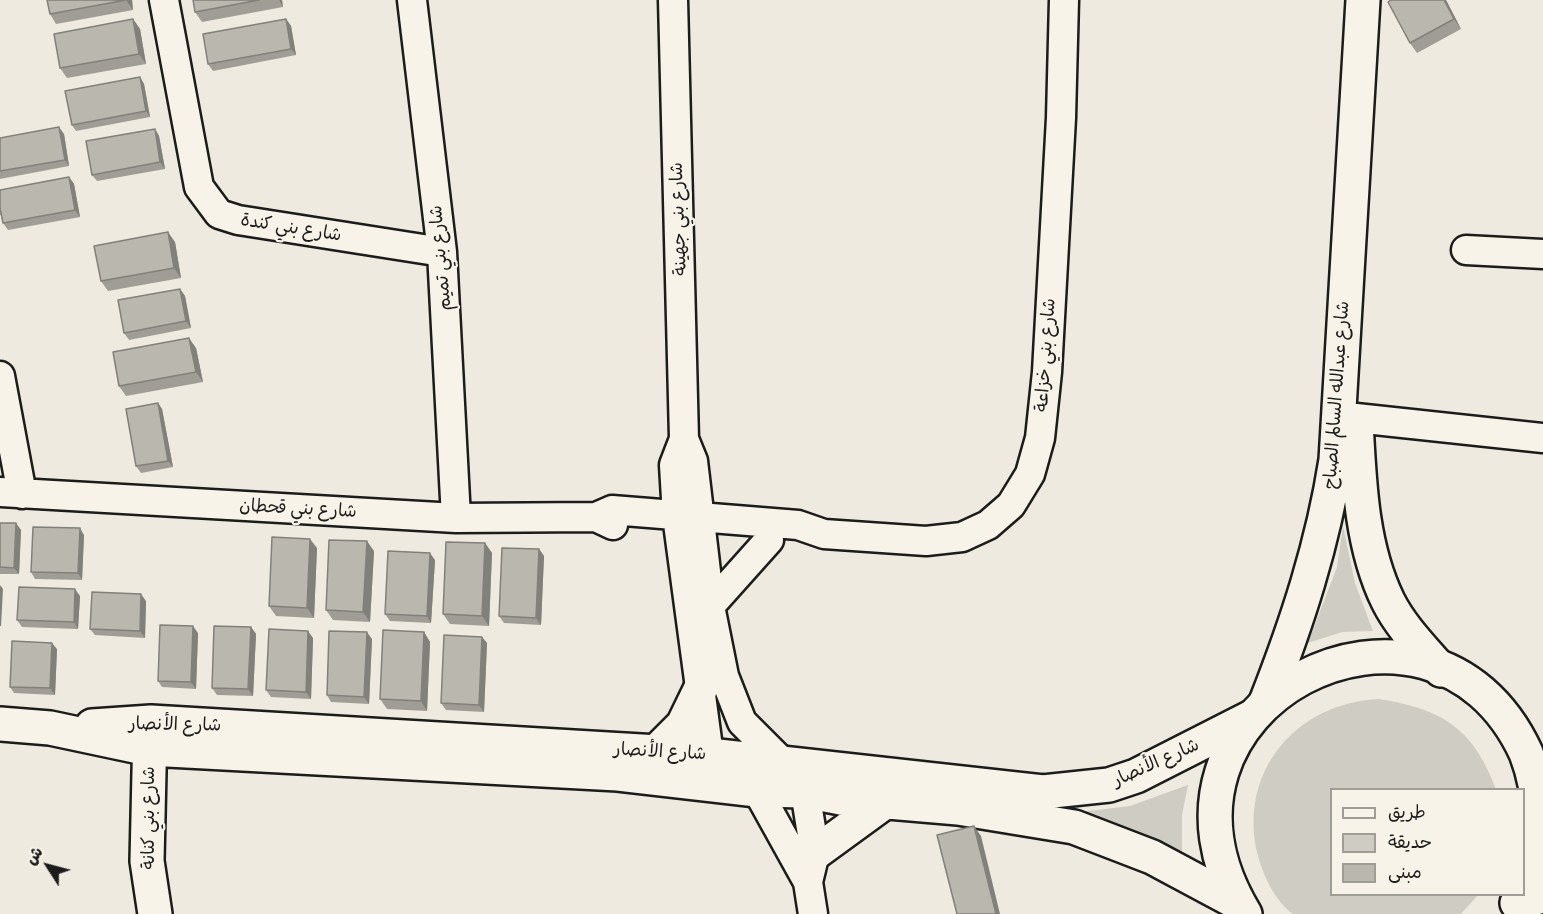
<!DOCTYPE html>
<meta charset="utf-8">
<style>
body{margin:0}
#map{position:relative;width:1543px;height:914px;overflow:hidden;background:#eeeae0;font-family:"Patrick Hand","Playpen Sans Arabic",sans-serif}
canvas{display:block}
.legend{position:absolute;left:1330px;top:788px;width:195px;height:108px;box-sizing:border-box;background:#f7f3e8;border:2px solid #9f9d96;margin:0;padding:8px 10px;list-style:none;font-size:18px;color:#1c1c1c}
.legend li{display:flex;align-items:center;gap:12px;height:30px}
.legend b{width:30px;border:2px solid #9f9d96}
.north{position:absolute;left:18px;top:836px;width:60px;height:60px;-webkit-text-stroke:4px #f7f3e8;paint-order:stroke;rotate:306deg;font-size:16px;font-weight:700;line-height:24px;text-align:center;color:#1c1c1c}
.north::after{content:'';display:block;margin:auto;width:21px;height:27px;background:#1c1c1c;clip-path:polygon(50% 0,100% 100%,50% 72%,0 100%)}
</style>
<div id="map">
<canvas width="1543" height="914"></canvas>
<ul class="legend">
<li><b style="height:8px;background:#f7f3e8"></b>طريق</li>
<li><b style="height:16px;background:#cfccc3"></b>حديقة</li>
<li><b style="height:16px;background:#bab7af"></b>مبنى</li>
</ul>
<div class="north">ش</div>
</div>
<script>
const context = document.querySelector('canvas').getContext('2d');
context.lineJoin = 'round';
function paint(path, color) { context.fillStyle = color; context.fill(path, 'evenodd'); }
function trace(path, color, width, dash) { context.strokeStyle = color; context.lineWidth = width; context.lineCap = dash ? 'butt' : 'round'; context.setLineDash(dash || []); context.stroke(path); }
function drawText(font, color, halo, rows, align = 'center') {
  context.font = font + ' "Patrick Hand","Playpen Sans Arabic",sans-serif'; context.lineWidth = 4.5; context.setLineDash([]); context.textBaseline = 'middle'; context.strokeStyle = halo; context.fillStyle = color; for (const [text, x, y, turn = 0] of rows) {
    context.save(); context.translate(x, y); context.rotate((+turn || 0) * Math.PI / 180); context.textAlign = isNaN(turn) ? turn : align; if (halo) context.strokeText(text, 0, 0); context.fillText(text, 0, 0); context.restore();
  }
}
const green = new Path2D(`
 M 1343,526 L 1355,583 L 1373,631 L 1342,632 L 1308,643 L 1337,567 Z
 M 1379,699 C 1442,709 1473,728 1496,789 L 1332,790 L 1332,894 L 1478,895 L 1461,914 L 1293,914 C 1275,901 1264,877 1258,856 C 1237,773 1295,703 1379,699 Z
 M 1188,785 L 1182,815 L 1182,856 L 1072,813 L 1130,806 Z`);
const minor = new Path2D(`
 M 164,0 L 199,187 L 219,214 L 238,220 L 442,252
 M 412,0 L 442,252 L 456,518
 M 673,0 L 684,439 L 693,461 L 710,606 L 724,676 L 742,722 L 797,777 L 805,791 L 815,853 L 808,882 L 813,914
 M 1466,250 L 1543,254
 M 0,376 L 22,494
 M 1356,418 L 1543,438
 M 684,439 L 674,465 L 677,516 L 709,755 L 730,775 L 757,790 L 808,882
 M 0,492 L 456,518 L 596,517 L 613,525
 M 596,517 L 612,510 L 798,525 L 824,534 L 926,541 L 962,537 L 988,525 L 1011,505 L 1030,474 L 1040,438 L 1047,372 L 1061,118 L 1064,0
 M 710,606 L 769,540`);
const tertiary = new Path2D(`
 M 0,724 L 50,728 L 149,749 L 618,774 L 757,790 L 805,791 L 841,798 L 958,808 L 1074,827 L 1152,857 L 1238,903
 M 92,726 L 151,722 L 709,755 L 1043,792 L 1109,785 L 1136,776 L 1252,717
 M 150,727 L 147,861 L 155,914
 M 656,752 L 683,725 L 700,690
 M 815,853 L 885,802
 M 1517,903 L 1543,896`);
const secondary = new Path2D(`
 M 1356,421 C 1359,480 1361,546 1388,601 C 1401,627 1422,648 1441,670
 M 1266,702 C 1297,623 1323,544 1336,460 L 1363,0`);
const primary = new Path2D(`
 M 1245,914 C 1118,705 1431,547 1526,753 C 1543,797 1543,847 1524,890`);
const wall = new Path2D(`
 M 47,0 L 132,0 L 133,10 L 56,24 L 50,14 Z
 M 193,0 L 282,0 L 283,7 L 202,22 L 195,12 Z
 M 1391,0 L 1446,0 L 1461,29 L 1417,53 L 1410,43 Z
 M 133,19 L 140,29 L 146,64 L 67,78 L 60,68 Z
 M 286,19 L 291,26 L 296,55 L 213,71 L 208,64 Z
 M 140,77 L 144,84 L 150,117 L 76,131 L 72,125 Z
 M 155,129 L 159,136 L 165,169 L 97,181 L 92,175 Z
 M 64,134 L 69,166 L 0,179 L 0,138 Z
 M 69,177 L 74,184 L 80,217 L 8,230 L 3,223 L 1,215 L 0,215 L 0,190 Z
 M 175,242 L 181,278 L 108,291 L 101,281 Z
 M 180,289 L 185,296 L 191,328 L 129,340 L 124,333 Z
 M 196,348 L 203,382 L 126,396 L 119,386 Z
 M 158,403 L 162,409 L 173,467 L 141,473 L 136,466 Z
 M 0,523 L 21,530 L 19,574 L 0,574 Z
 M 84,535 L 82,580 L 35,579 L 31,572 Z
 M 485,543 L 492,553 L 489,626 L 450,624 L 443,614 Z
 M 317,548 L 314,618 L 276,616 L 269,606 Z
 M 539,549 L 544,556 L 541,625 L 504,623 L 499,616 Z
 M 374,551 L 370,622 L 333,620 L 326,610 Z
 M 435,560 L 431,623 L 390,621 L 385,614 Z
 M 80,596 L 78,629 L 22,627 L 17,620 Z
 M 146,601 L 145,638 L 95,635 L 90,629 Z
 M 251,627 L 256,634 L 253,696 L 217,695 L 212,688 Z
 M 424,632 L 430,642 L 427,711 L 387,709 L 380,699 Z
 M 198,633 L 196,689 L 162,687 L 158,681 Z
 M 482,637 L 487,643 L 484,712 L 446,710 L 441,703 Z
 M 313,638 L 311,699 L 271,697 L 266,690 Z
 M 372,639 L 369,704 L 331,702 L 327,695 Z
 M 57,649 L 55,695 L 14,693 L 10,687 Z`);
const shadedWall = new Path2D(`
 M 126,0 L 132,0 L 133,10 Z
 M 279,0 L 282,0 L 283,7 Z
 M 1444,0 L 1446,0 L 1461,29 L 1454,19 Z
 M 133,19 L 140,29 L 146,64 L 139,54 Z
 M 286,19 L 291,26 L 296,55 L 291,49 Z
 M 140,77 L 144,84 L 150,117 L 146,111 Z
 M 59,127 L 64,134 L 69,166 L 65,160 Z
 M 155,129 L 159,136 L 165,169 L 160,162 Z
 M 69,177 L 74,184 L 80,217 L 75,210 Z
 M 168,232 L 175,242 L 181,278 L 174,268 Z
 M 180,289 L 185,296 L 191,328 L 186,321 Z
 M 189,338 L 196,348 L 203,382 L 196,372 Z
 M 158,403 L 162,409 L 173,467 L 168,461 Z
 M 16,523 L 21,530 L 19,574 L 14,568 Z
 M 80,528 L 84,535 L 82,580 L 78,573 Z
 M 310,539 L 317,548 L 314,618 L 307,608 Z
 M 367,541 L 374,551 L 370,622 L 363,612 Z
 M 485,543 L 492,553 L 489,626 L 482,616 Z
 M 539,549 L 544,556 L 541,625 L 536,618 Z
 M 430,553 L 435,560 L 431,623 L 427,616 Z
 M 0,585 L 3,589 L 1,626 L 0,626 Z
 M 75,589 L 80,596 L 78,629 L 74,622 Z
 M 141,594 L 146,601 L 145,638 L 140,631 Z
 M 193,626 L 198,633 L 196,689 L 191,682 Z
 M 251,627 L 256,634 L 253,696 L 248,689 Z
 M 308,631 L 313,638 L 311,699 L 306,692 Z
 M 367,632 L 372,639 L 369,704 L 364,697 Z
 M 424,632 L 430,642 L 427,711 L 421,701 Z
 M 482,637 L 487,643 L 484,712 L 479,705 Z
 M 52,643 L 57,649 L 55,695 L 50,688 Z
 M 974,826 L 981,836 L 1000,914 L 996,914 Z`);
const building = new Path2D(`
 M 47,0 L 126,0 L 50,14 Z
 M 193,0 L 259,0 L 195,12 Z
 M 1391,0 L 1444,0 L 1454,19 L 1410,43 L 1388,2 Z
 M 133,19 L 139,54 L 60,68 L 54,34 Z
 M 286,19 L 291,49 L 208,64 L 203,34 Z
 M 140,77 L 146,111 L 72,125 L 65,91 Z
 M 59,127 L 65,160 L 0,171 L 0,138 Z
 M 155,129 L 160,162 L 92,175 L 86,141 Z
 M 69,177 L 75,210 L 3,223 L 0,208 L 0,190 Z
 M 168,232 L 174,268 L 101,281 L 94,246 Z
 M 180,289 L 186,321 L 124,333 L 118,300 Z
 M 189,338 L 196,372 L 119,386 L 113,352 Z
 M 158,403 L 168,461 L 136,466 L 126,409 Z
 M 0,523 L 16,523 L 14,568 L 0,567 Z
 M 33,527 L 80,528 L 78,573 L 31,572 Z
 M 272,537 L 310,539 L 307,608 L 269,606 Z
 M 329,540 L 367,541 L 363,612 L 326,610 Z
 M 446,542 L 485,543 L 482,616 L 443,614 Z
 M 502,548 L 539,549 L 536,618 L 499,616 Z
 M 388,551 L 430,553 L 427,616 L 385,614 Z
 M 19,587 L 75,589 L 74,622 L 17,620 Z
 M 92,592 L 141,594 L 140,631 L 90,629 Z
 M 160,625 L 193,626 L 191,682 L 158,681 Z
 M 214,626 L 251,627 L 248,689 L 212,688 Z
 M 269,629 L 308,631 L 306,692 L 266,690 Z
 M 383,630 L 424,632 L 421,701 L 380,699 Z
 M 329,631 L 367,632 L 364,697 L 327,695 Z
 M 444,635 L 482,637 L 479,705 L 441,703 Z
 M 12,641 L 52,643 L 50,688 L 10,687 Z
 M 974,826 L 996,914 L 957,914 L 937,835 Z`);
const streetNames = [
 ["شارع بني جهينة",679,219,-92],
 ["شارع بني كندة",291,228,9],
 ["شارع بني تميم",441,258,-95],
 ["شارع بني خزاعة",1046,355,-86],
 ["شارع عبدالله السالم الصباح",1337,395,-86],
 ["شارع بني قحطان",298,509,3],
 ["شارع الأنصار",175,725,1],
 ["شارع الأنصار",660,752,3],
 ["شارع الأنصار",1156,763,-24],
 ["شارع بني كنانة",149,818,-90]
];
paint(green, '#cfccc3');
trace(minor, '#1c1c1c', 33);
trace(tertiary, '#1c1c1c', 38);
trace(secondary, '#1c1c1c', 38);
trace(primary, '#1c1c1c', 38);
trace(minor, '#f7f3e8', 28);
trace(tertiary, '#f7f3e8', 33);
trace(secondary, '#f7f3e8', 33);
trace(primary, '#f7f3e8', 33);
paint(wall, '#a09d96');
paint(shadedWall, '#82807a');
paint(building, '#bab7af');
trace(building, '#82807a', 1.5);
drawText('18px', '#1c1c1c', '#f7f3e8', streetNames);
</script>
